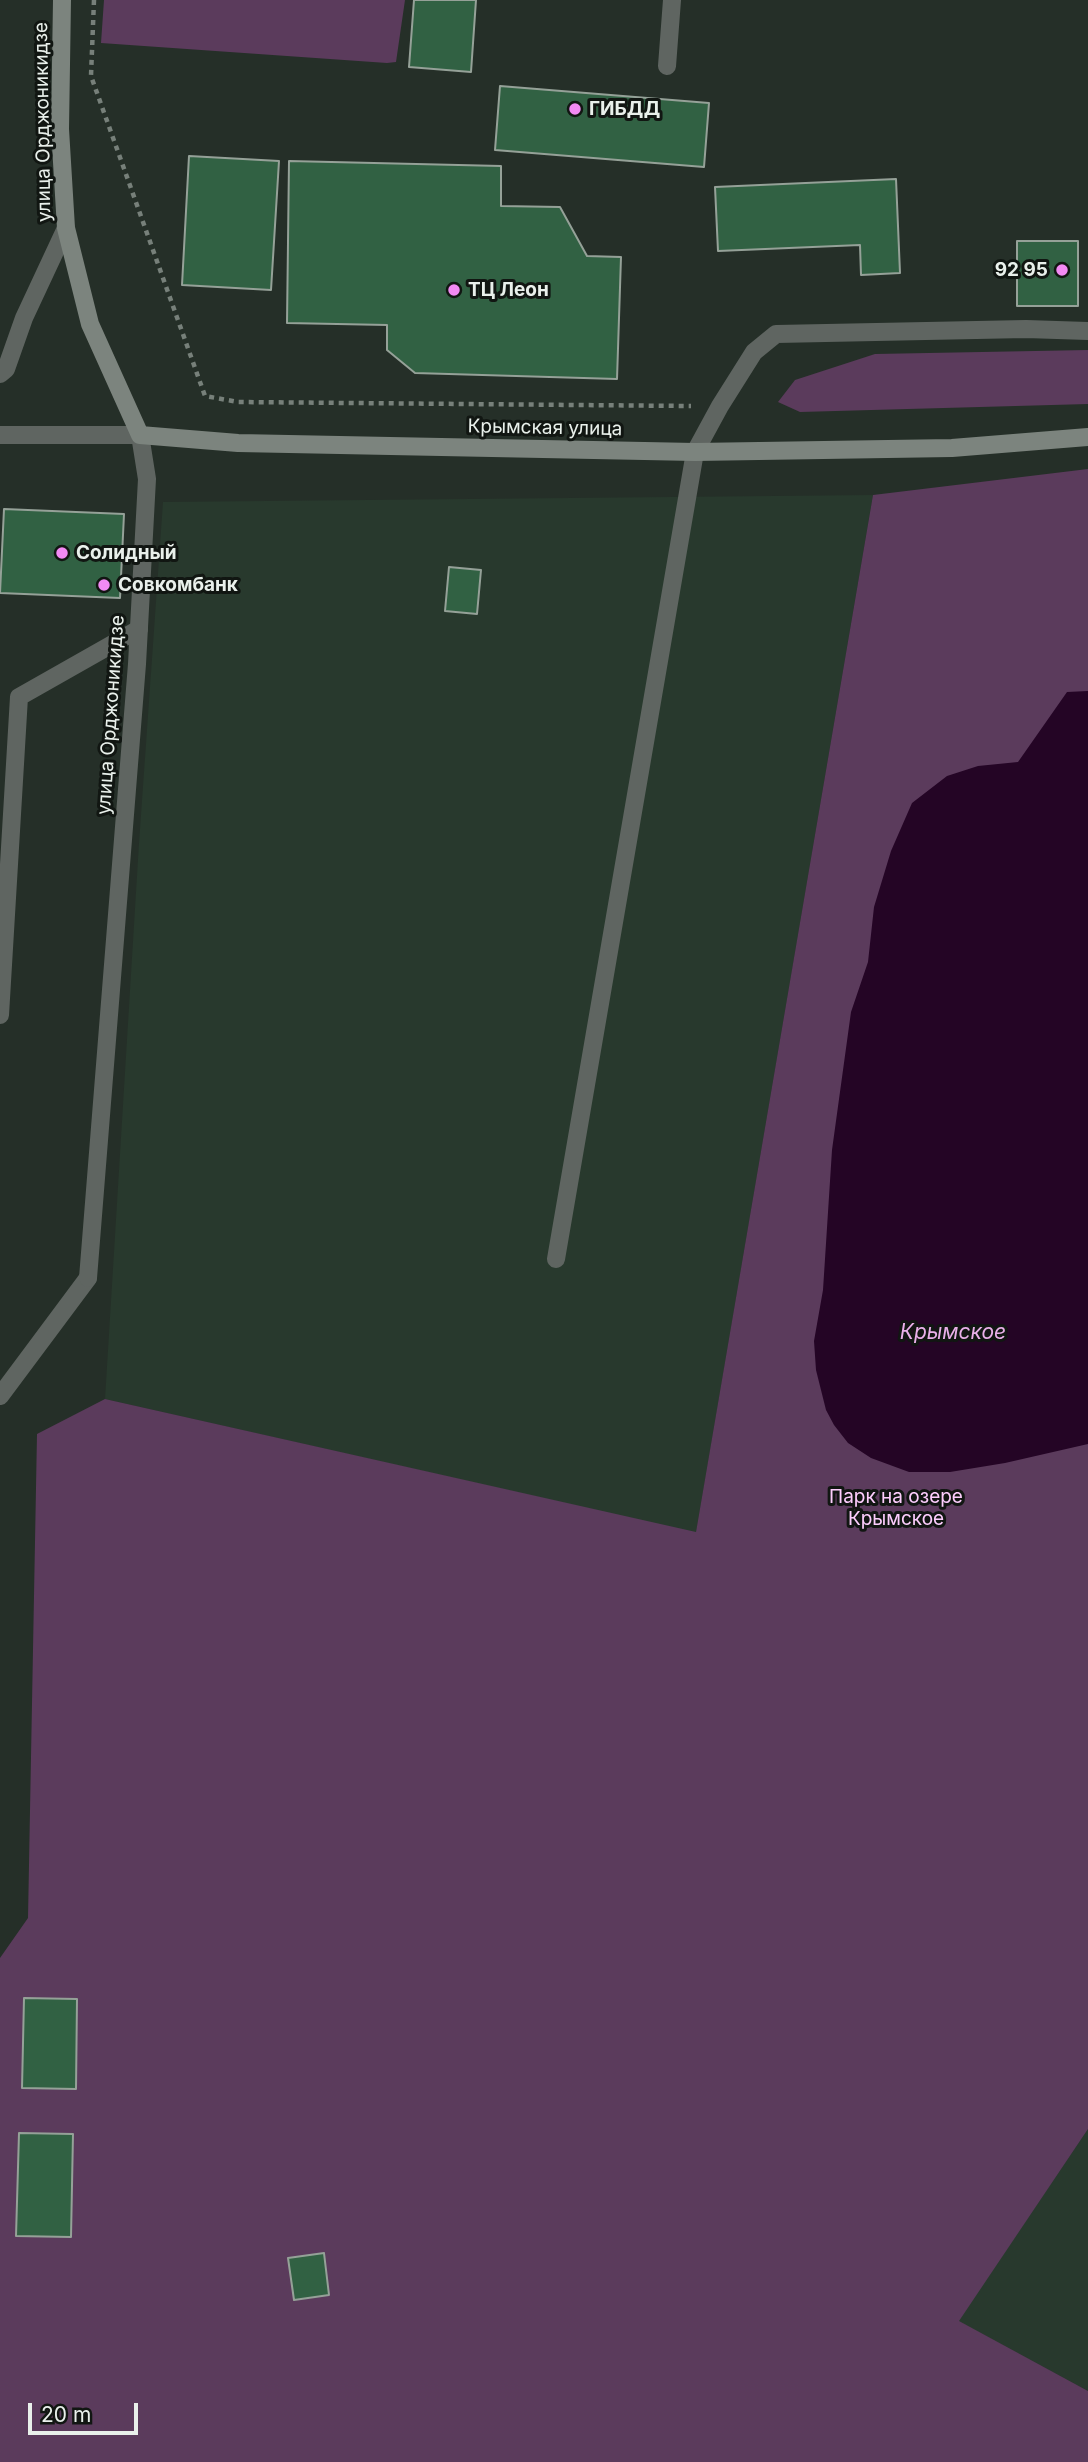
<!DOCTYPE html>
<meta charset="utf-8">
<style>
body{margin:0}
#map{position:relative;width:1088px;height:2462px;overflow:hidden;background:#252f28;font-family:Inter,sans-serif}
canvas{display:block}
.scale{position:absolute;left:28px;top:2403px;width:110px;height:32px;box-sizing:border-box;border:4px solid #e9f0eb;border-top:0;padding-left:9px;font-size:21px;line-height:24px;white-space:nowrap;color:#e9f0eb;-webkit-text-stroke:5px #111612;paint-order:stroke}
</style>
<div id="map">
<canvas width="1088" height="2462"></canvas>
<div class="scale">20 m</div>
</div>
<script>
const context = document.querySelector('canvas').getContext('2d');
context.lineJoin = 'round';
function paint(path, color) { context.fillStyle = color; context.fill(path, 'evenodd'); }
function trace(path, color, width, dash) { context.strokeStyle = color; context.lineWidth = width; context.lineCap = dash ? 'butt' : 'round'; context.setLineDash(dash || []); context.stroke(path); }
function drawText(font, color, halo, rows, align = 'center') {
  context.font = font + ' Inter,sans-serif'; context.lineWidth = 6; context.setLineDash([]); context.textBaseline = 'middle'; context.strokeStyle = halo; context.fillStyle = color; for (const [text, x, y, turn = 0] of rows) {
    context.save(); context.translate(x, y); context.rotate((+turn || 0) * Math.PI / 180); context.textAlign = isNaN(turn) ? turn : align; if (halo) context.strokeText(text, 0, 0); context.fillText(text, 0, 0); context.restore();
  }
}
const built = new Path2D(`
 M 873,495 L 696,1533 L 105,1399 L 139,843 L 163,502 Z
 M 1088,2129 L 1088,2391 L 958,2321 Z`);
const green = new Path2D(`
 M 104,0 L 405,0 L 396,62 L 387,63 L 101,43 Z
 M 1088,350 L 1088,404 L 800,412 L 778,402 L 795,380 L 875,354 Z
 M 1088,469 L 1088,2129 L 959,2321 L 1088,2391 L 1088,2462 L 0,2462 L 0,1958 L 28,1918 L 37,1434 L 105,1399 L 696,1532 L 873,495 Z`);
const water = new Path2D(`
 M 1088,691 L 1088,1444 L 1005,1463 L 950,1472 L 909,1472 L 871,1458 L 848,1443 L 834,1425 L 826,1410 L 816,1370 L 814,1341 L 823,1290 L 832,1150 L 851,1012 L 868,962 L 874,907 L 891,851 L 912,803 L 947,776 L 978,766 L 1018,762 L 1067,692 Z`);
const building = new Path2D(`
 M 414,0 L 476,0 L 471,72 L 409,67 Z
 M 500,86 L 709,103 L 704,167 L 495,150 Z
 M 189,156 L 279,161 L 271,290 L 182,285 Z
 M 289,161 L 501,166 L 501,206 L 560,207 L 587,256 L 621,257 L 617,379 L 415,373 L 387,350 L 387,325 L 287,323 Z
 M 896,179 L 900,273 L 861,275 L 860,245 L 718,251 L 715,187 Z
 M 1017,241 L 1078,241 L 1078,306 L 1017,306 Z
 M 4,509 L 124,514 L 120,598 L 0,593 Z
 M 449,567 L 481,570 L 477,614 L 445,611 Z
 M 24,1998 L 77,1999 L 76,2089 L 22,2088 Z
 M 19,2133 L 73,2134 L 71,2237 L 16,2236 Z
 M 324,2253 L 329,2295 L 294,2300 L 288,2258 Z`);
const path = new Path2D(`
 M 94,0 L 91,76 L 205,396 L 238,402 L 691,406`);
const service = new Path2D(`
 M 667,66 L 672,0
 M 0,1015 L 19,697 L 139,629
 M 556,1259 L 695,452 L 720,406 L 754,352 L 776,334 L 1026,329 L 1088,331
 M 0,1396 L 88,1278`);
const minor = new Path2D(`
 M 0,374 L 6,369 L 24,318 L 66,228
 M 0,435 L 140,435 L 147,479 L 137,664 L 88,1278`);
const secondary = new Path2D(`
 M 62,0 L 60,129 L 66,228 L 90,324 L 140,435 L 238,443 L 695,452 L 952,448 L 1088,437`);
const markers = [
 [575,109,7,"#f28af3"],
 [1062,270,7,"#f28af3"],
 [454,290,7,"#f28af3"],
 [62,553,7,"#f28af3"],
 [104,585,7,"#f28af3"]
];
const poiNames = [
 ["ГИБДД",589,109],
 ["92 95",1048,270,"right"],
 ["ТЦ Леон",468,290],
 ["Солидный",76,553],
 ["Совкомбанк",118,585]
];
const streetNames = [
 ["улица Орджоникидзе",43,122,-91],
 ["Крымская улица",545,428,1],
 ["улица Орджоникидзе",111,715,-86]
];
const parkNames = [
 ["Парк на озере",896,1497],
 ["Крымское",896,1519]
];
const waterNames = [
 ["Крымское",953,1333]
];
paint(built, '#28392d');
paint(green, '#5b3b5c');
paint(water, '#240525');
paint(building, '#316143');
trace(building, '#95a198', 2);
trace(path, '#77807a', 4.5, [5, 5]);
trace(service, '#5f6561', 18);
trace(minor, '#5f6561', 18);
trace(secondary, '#7c847e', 18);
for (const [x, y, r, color] of markers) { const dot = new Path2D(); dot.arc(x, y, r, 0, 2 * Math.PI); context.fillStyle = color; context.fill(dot); trace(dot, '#111612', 2.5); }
drawText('bold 19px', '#e9f0eb', '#111612', poiNames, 'left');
drawText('19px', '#e9f0eb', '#111612', streetNames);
drawText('19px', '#fdcdfd', '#111612', parkNames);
drawText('italic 21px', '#e9afe9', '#111612', waterNames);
</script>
